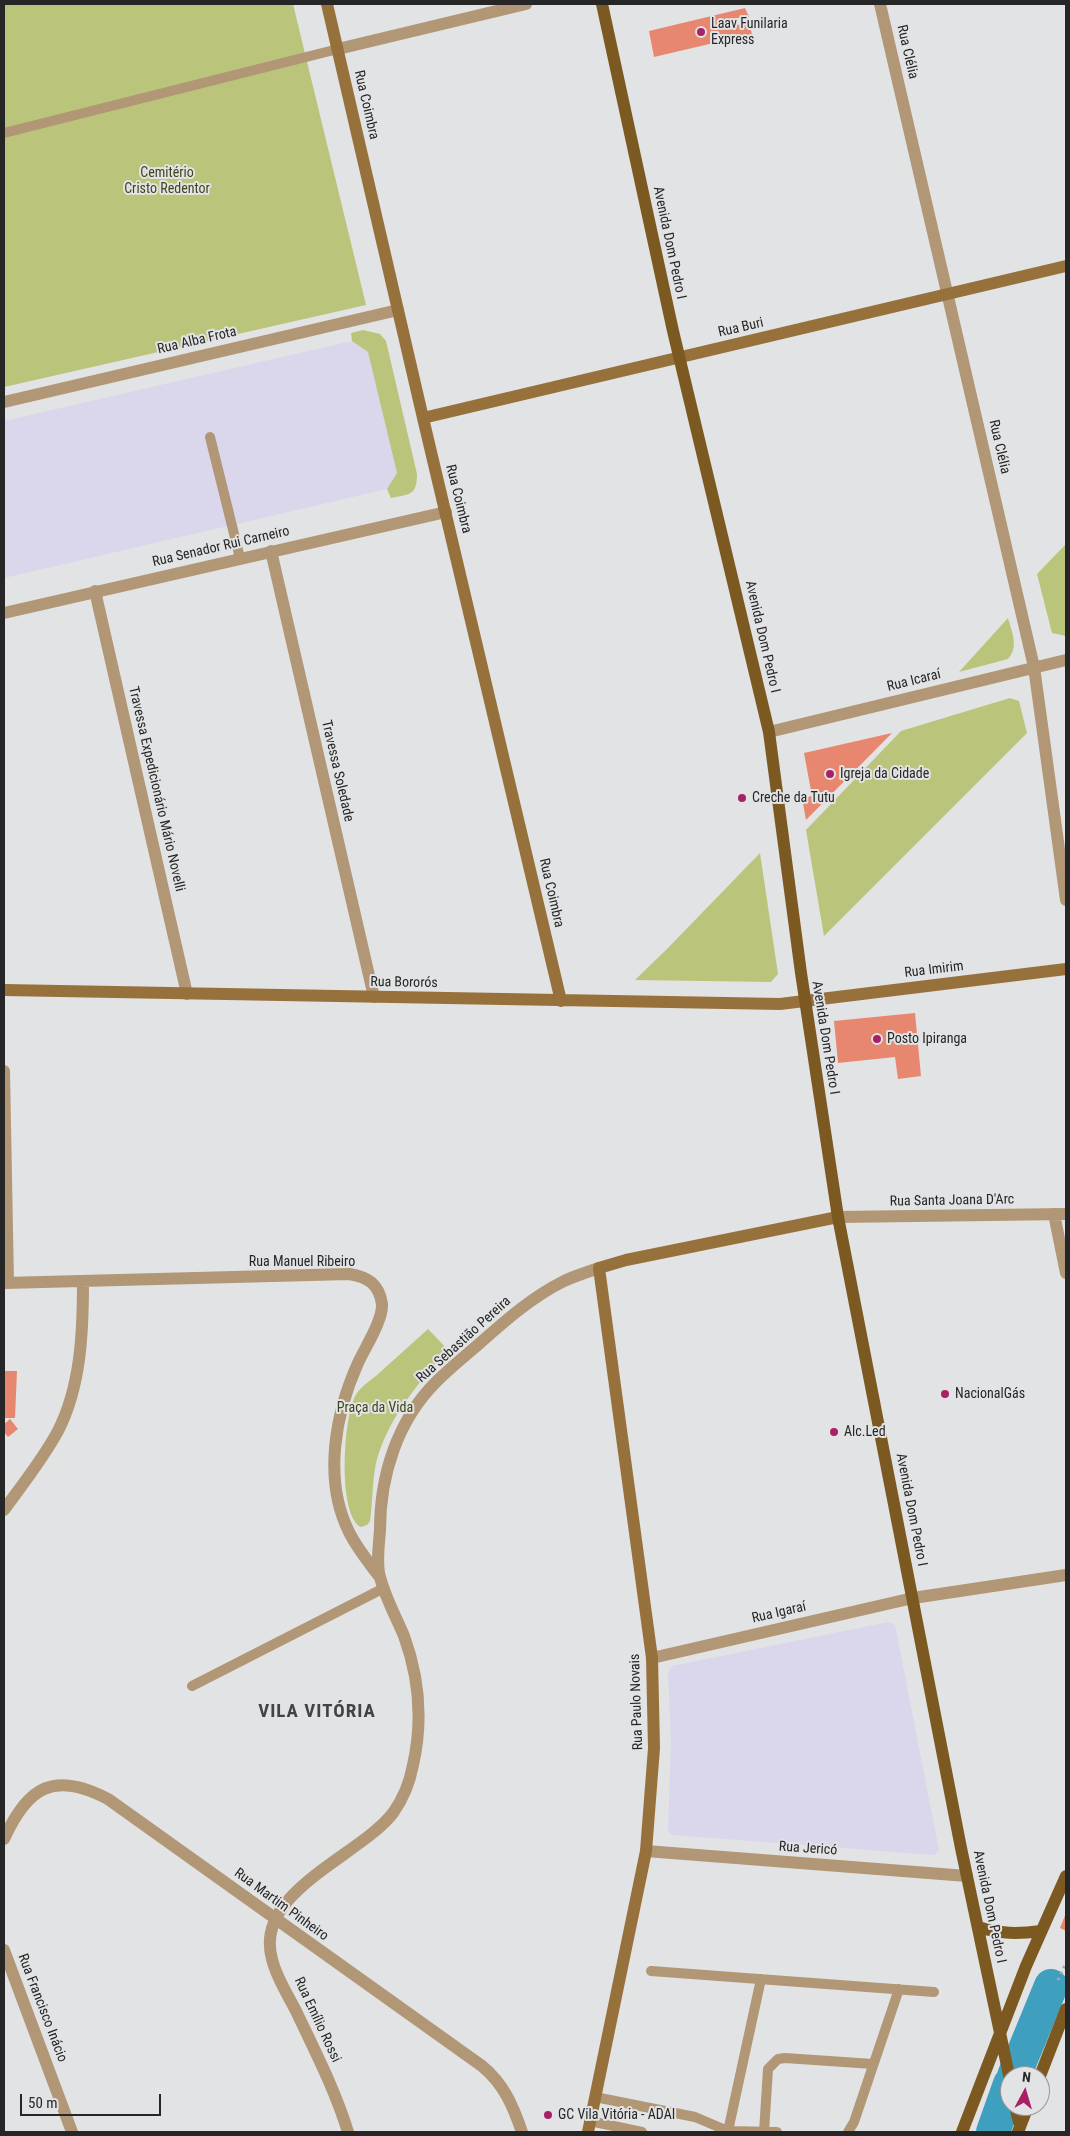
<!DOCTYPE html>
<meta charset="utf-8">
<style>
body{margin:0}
#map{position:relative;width:1070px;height:2136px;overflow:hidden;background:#e2e3e4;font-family:"Roboto Condensed",sans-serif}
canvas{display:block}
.frame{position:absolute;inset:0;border:5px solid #262627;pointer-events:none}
.north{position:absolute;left:1000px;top:2066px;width:50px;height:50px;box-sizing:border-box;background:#e2e3e4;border:1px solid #979798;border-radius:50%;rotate:6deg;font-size:14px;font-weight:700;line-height:20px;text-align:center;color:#262627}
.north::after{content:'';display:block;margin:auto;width:18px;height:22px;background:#a92066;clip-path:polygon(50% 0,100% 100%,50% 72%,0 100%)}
.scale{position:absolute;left:20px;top:2094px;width:141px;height:22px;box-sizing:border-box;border:2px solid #262627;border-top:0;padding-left:6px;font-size:15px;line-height:18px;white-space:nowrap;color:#262627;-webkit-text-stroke:4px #e2e3e4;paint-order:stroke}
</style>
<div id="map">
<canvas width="1070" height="2136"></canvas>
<div class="frame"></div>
<div class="north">N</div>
<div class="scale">50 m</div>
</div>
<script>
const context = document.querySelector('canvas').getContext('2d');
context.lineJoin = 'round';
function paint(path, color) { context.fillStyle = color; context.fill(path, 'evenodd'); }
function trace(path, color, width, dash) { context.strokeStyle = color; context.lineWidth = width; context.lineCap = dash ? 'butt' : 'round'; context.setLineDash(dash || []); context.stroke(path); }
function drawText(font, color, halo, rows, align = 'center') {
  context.font = font + ' "Roboto Condensed",sans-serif'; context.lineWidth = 4; context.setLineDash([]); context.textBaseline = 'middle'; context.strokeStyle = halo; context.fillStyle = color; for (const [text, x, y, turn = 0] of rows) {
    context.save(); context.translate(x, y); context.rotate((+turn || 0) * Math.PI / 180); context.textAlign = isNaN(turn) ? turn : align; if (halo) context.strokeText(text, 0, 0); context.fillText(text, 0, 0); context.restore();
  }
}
const education = new Path2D(`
 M 352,341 L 368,351 L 397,473 L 387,489 L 4,578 L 4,421 Z
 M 889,1622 L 895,1625 L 939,1850 L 934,1855 L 672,1835 L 668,1831 L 671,1742 L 668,1673 L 672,1666 Z`);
const green = new Path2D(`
 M 4,4 L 293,4 L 366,305 L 4,387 Z
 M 363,330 L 380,334 L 386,341 L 417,474 C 417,496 409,494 391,498 L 387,489 L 397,473 L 368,352 L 352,341 L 351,333 Z
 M 1066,544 L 1066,636 L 1052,633 L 1037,574 Z
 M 1008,618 C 1012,632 1019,647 1008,659 L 959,672 Z
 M 1010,698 L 1019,701 L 1027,733 L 824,936 L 806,830 L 901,731 Z
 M 760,853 L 778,974 L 771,982 L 635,980 L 668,948 Z
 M 428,1329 L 448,1350 C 418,1383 390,1416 377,1459 C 372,1479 373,1500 370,1521 L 367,1525 L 361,1527 C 337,1516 343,1412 357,1393 C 362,1386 371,1380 377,1375 C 394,1360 411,1344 428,1329 Z`);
const river = new Path2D(`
 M 1014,2076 L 1051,1986
 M 993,2132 L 1010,2084`);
const building = new Path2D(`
 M 745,8 L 749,17 L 737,18 L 738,25 L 749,23 L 752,34 L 654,57 L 649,31 Z
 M 892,733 L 806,820 L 802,798 L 812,796 L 804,753 Z
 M 915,1013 L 921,1076 L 898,1079 L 895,1057 L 838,1063 L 834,1021 Z
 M 4,1371 L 17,1371 L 15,1418 L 4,1418 Z
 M 10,1419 L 18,1429 L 8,1437 L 4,1432 L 4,1424 Z
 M 1066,1913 L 1066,1931 L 1060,1928 Z`);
const path = new Path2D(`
 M 1058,1980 L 1066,1963`);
const lane = new Path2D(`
 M 4,133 L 338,49
 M 210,437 L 240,558
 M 192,1686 L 384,1588
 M 651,1971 L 934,1992
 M 595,2097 L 695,2117 L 728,2131 L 777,2132
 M 590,2121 L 642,2132
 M 725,2132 L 728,2131 L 761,1979
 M 764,2132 L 768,2069 L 778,2059 L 785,2058 L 873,2064
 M 848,2132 L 854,2122 L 899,1989`);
const street = new Path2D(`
 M 880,4 L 1034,667 L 1066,900
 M 338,49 L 526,4
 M 4,402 L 398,310
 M 271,551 L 374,997
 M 95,591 L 187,994
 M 4,613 L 446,512
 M 769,732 L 1066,660
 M 4,1071 L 8,1283
 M 1054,1214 L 1066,1273
 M 838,1217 L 1066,1214
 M 4,1283 L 349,1274 C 367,1277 379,1283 382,1304 C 383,1320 365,1348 358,1363 C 335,1414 323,1480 349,1532 C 357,1548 368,1562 379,1576
 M 4,1510 C 22,1485 43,1459 58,1431 C 81,1386 83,1332 83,1282
 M 652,1658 L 913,1598 L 1066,1575
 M 4,1839 C 28,1786 54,1771 108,1799 L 482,2066 C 504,2084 513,2106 522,2132
 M 646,1851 L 967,1876
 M 4,1950 L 72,2132
 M 348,2132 C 335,2090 315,2051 296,2011 C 288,1995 276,1977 272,1959 C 253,1892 360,1856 393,1813 C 403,1799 410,1781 413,1765 C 423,1721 419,1677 404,1636 C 396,1617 385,1597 380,1577 C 376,1564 379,1545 380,1530 C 380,1476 397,1421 436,1382 C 450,1368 465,1356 480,1343 C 506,1320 532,1297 564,1281 C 575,1276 587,1272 599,1268`);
const secondary = new Path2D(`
 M 327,4 L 423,418 L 561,1001
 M 423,418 L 1066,266
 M 4,990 L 780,1004 L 1066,969
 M 588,2132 L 646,1851 L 654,1748 L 652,1658 L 599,1268 L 626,1260 L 838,1217`);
const primary = new Path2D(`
 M 602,4 L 673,331 L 769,732 L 801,973 L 838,1217 L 961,1848 L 1010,2080
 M 978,1927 C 1000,1934 1018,1934 1041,1931
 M 1040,2076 L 1066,2009
 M 1015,2106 L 1020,2126
 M 962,2132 L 1026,1966 L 1066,1876
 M 1018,2132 L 1028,2106`);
const markers = [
 [701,32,5,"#a92066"],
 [830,774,5,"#a92066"],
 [742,798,5,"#a92066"],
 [877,1039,5,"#a92066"],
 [945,1394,5,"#a92066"],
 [834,1432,5,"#a92066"],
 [548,2115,5,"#a92066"]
];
const poiNames = [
 ["Laav Funilaria",711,24],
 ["Express",711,40],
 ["Igreja da Cidade",840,774],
 ["Creche da Tutu",752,798],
 ["Posto Ipiranga",887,1039],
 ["NacionalGás",955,1394],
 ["Alc.Led",844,1432],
 ["GC Vila Vitória - ADAI",558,2115]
];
const streetNames = [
 ["Rua Clélia",907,52,77],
 ["Rua Coimbra",366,105,77],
 ["Avenida Dom Pedro I",669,243,78],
 ["Rua Buri",741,328,-13],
 ["Rua Alba Frota",197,341,-13],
 ["Rua Clélia",999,447,77],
 ["Rua Coimbra",458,499,76],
 ["Rua Senador Rui Carneiro",221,547,-13],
 ["Avenida Dom Pedro I",762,637,77],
 ["Rua Icaraí",914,681,-14],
 ["Travessa Soledade",337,771,77],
 ["Travessa Expedicionário Mário Novelli",156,789,77],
 ["Rua Coimbra",551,893,77],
 ["Rua Imirim",934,970,-7],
 ["Rua Bororós",404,983,1],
 ["Avenida Dom Pedro I",825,1038,81],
 ["Rua Santa Joana D'Arc",952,1201,-1],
 ["Rua Manuel Ribeiro",302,1262],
 ["Rua Sebastião Pereira",464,1340,-42],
 ["Avenida Dom Pedro I",911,1510,79],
 ["Rua Igaraí",779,1613,-13],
 ["Rua Paulo Novais",637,1702,-92],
 ["Rua Jericó",808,1849,4],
 ["Rua Martim Pinheiro",281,1905,36],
 ["Avenida Dom Pedro I",989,1907,78],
 ["Rua Francisco Inácio",42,2008,69],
 ["Rua Emílio Rossi",317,2020,65]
];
const parkNames = [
 ["Cemitério",167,173],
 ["Cristo Redentor",167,189],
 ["Praça da Vida",375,1408]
];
const districtNames = [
 ["VILA VITÓRIA",317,1712]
];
paint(education, '#dad6ec');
paint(green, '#bbc47b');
trace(river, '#3f9fbe', 34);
paint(building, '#e88770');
trace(path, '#a5a5a6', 3, [2.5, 4]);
trace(lane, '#b19775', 10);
trace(street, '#b19775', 12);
trace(secondary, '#97713c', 12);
trace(primary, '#7d5922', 12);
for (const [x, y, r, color] of markers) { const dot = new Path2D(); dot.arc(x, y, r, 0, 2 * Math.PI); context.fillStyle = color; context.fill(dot); trace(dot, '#e2e3e4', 2); }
drawText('14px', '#262627', '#e2e3e4', poiNames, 'left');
drawText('14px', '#262627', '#e2e3e4', streetNames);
drawText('14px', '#41451b', '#e2e3e4', parkNames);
context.letterSpacing = '1px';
drawText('bold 19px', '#424344', '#e2e3e4', districtNames);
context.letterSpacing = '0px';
</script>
